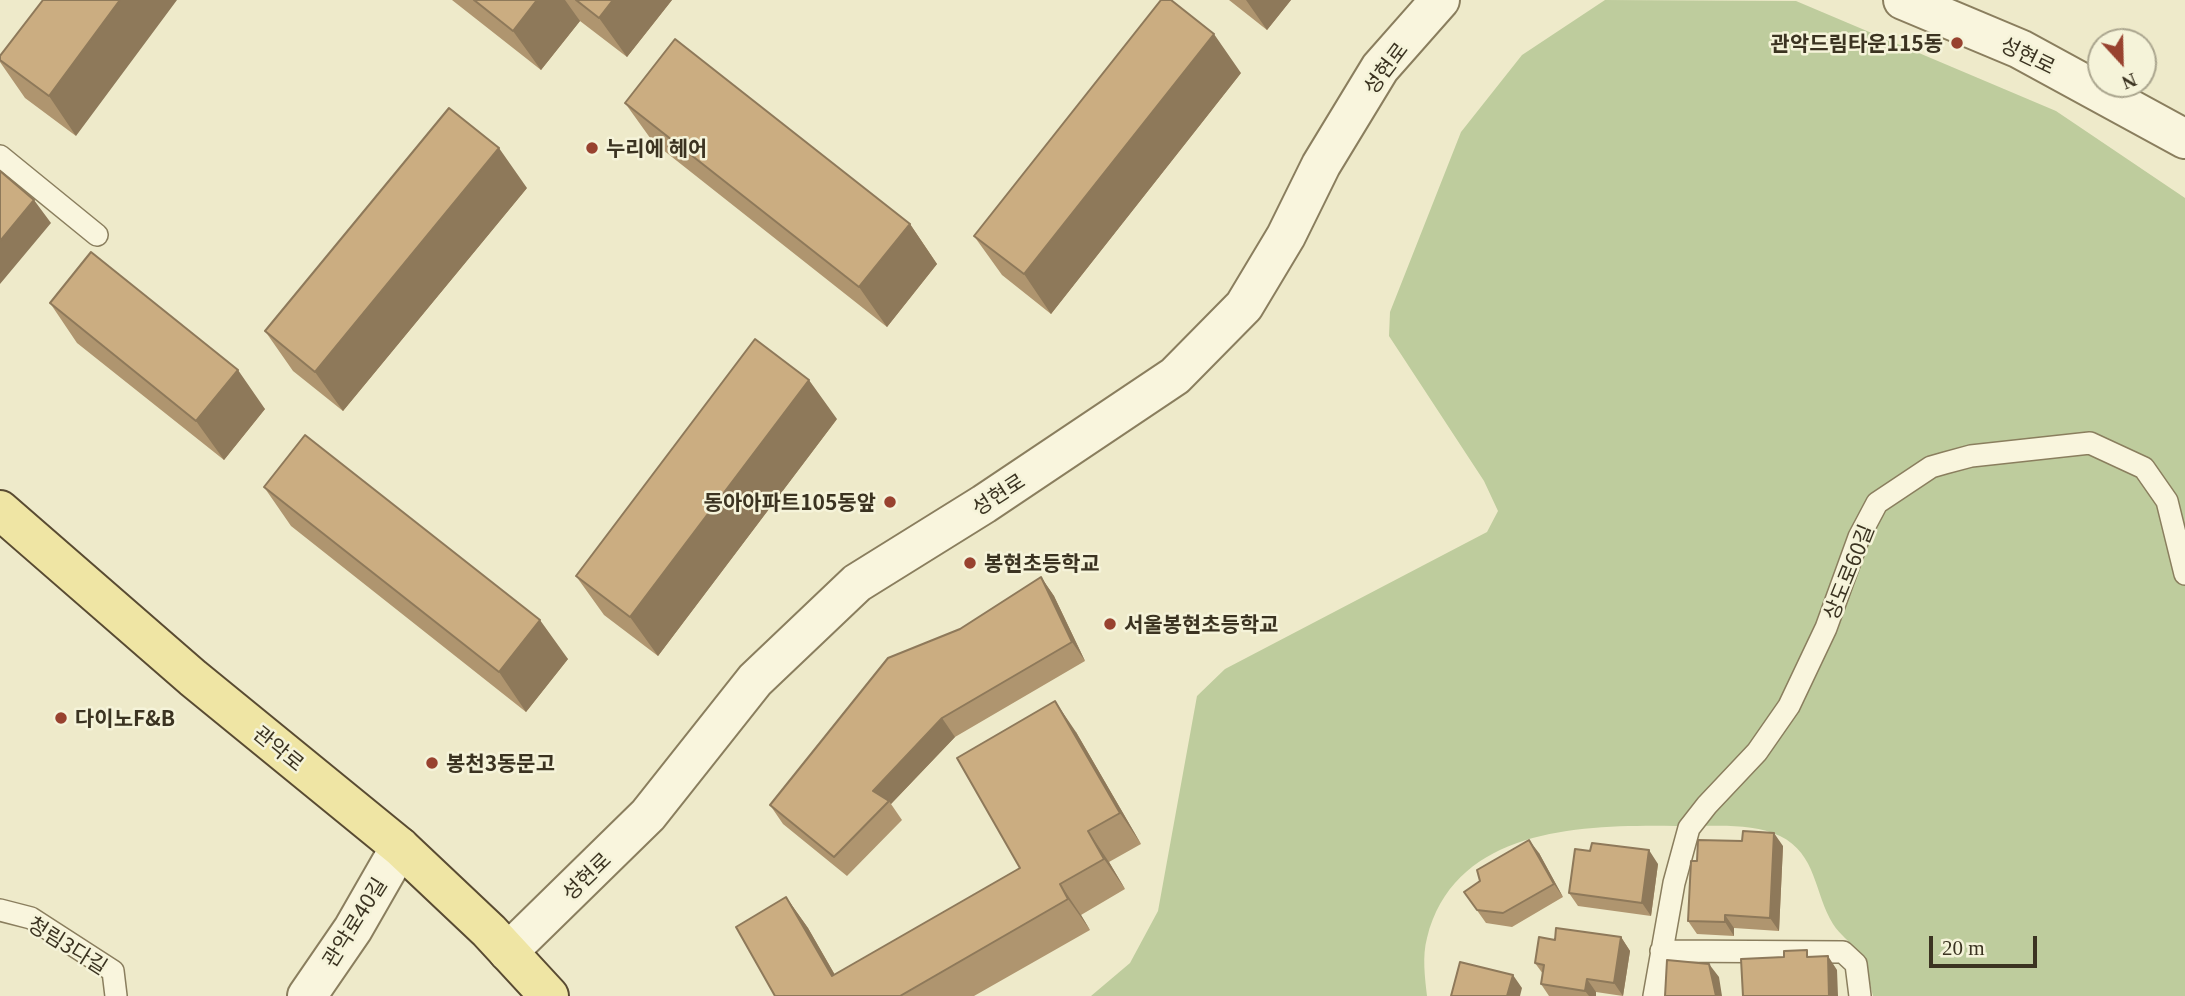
<!DOCTYPE html>
<meta charset="utf-8">
<style>
body{margin:0}
#map{position:relative;width:2185px;height:996px;overflow:hidden;background:#eeeaca;font-family:Georgia,serif}
canvas{display:block}
.north{position:absolute;left:2087px;top:28px;width:70px;height:70px;box-sizing:border-box;background:#f5f3d9;border:2px solid #aba68f;border-radius:50%;rotate:158deg;font-size:19px;font-weight:700;line-height:28px;text-align:center;color:#3b3321}
.north::after{content:'';display:block;margin:auto;width:24px;height:32px;background:#98422f;clip-path:polygon(50% 0,100% 100%,50% 72%,0 100%)}
.scale{position:absolute;left:1929px;top:936px;width:108px;height:32px;box-sizing:border-box;border:4px solid #3b3321;border-top:0;padding-left:9px;font-size:21px;line-height:24px;white-space:nowrap;color:#3b3321;-webkit-text-stroke:5px #f5f3d9;paint-order:stroke}
</style>
<div id="map">
<canvas width="2185" height="996"></canvas>
<div class="north">N</div>
<div class="scale">20 m</div>
</div>
<script>
const context = document.querySelector('canvas').getContext('2d');
context.lineJoin = 'round';
function paint(path, color) { context.fillStyle = color; context.fill(path, 'evenodd'); }
function trace(path, color, width, dash) { context.strokeStyle = color; context.lineWidth = width; context.lineCap = dash ? 'butt' : 'round'; context.setLineDash(dash || []); context.stroke(path); }
function drawText(font, color, halo, rows, align = 'center') {
  context.font = font + ' Georgia,"Noto Sans KR",serif'; context.lineWidth = 5; context.setLineDash([]); context.textBaseline = 'middle'; context.strokeStyle = halo; context.fillStyle = color; for (const [text, x, y, turn = 0] of rows) {
    context.save(); context.translate(x, y); context.rotate((+turn || 0) * Math.PI / 180); context.textAlign = isNaN(turn) ? turn : align; if (halo) context.strokeText(text, 0, 0); context.fillText(text, 0, 0); context.restore();
  }
}
const green = new Path2D(`
 M 1605,0 L 1796,1 L 2056,111 L 2185,198 L 2185,996 L 1873,996 C 1869,981 1867,964 1857,951 C 1850,941 1840,935 1833,924 C 1814,893 1817,854 1780,836 C 1750,821 1707,827 1675,826 C 1582,825 1455,827 1427,938 C 1422,956 1425,978 1427,996 L 1091,996 L 1130,963 L 1158,911 L 1197,696 L 1225,669 L 1487,532 L 1498,511 L 1484,481 L 1389,336 L 1390,312 L 1461,132 L 1522,55 Z`);
const service = new Path2D(`
 M 0,156 L 97,235
 M 0,910 L 31,918 L 113,971 L 116,996
 M 1661,951 L 1843,952 L 1856,964 L 1860,996
 M 1654,996 L 1674,883 L 1689,828 L 1707,805 L 1757,752 L 1789,706 L 1826,628 L 1859,537 L 1877,503 L 1931,467 L 1945,463 L 1971,456 L 2090,443 L 2144,468 L 2167,501 L 2185,574`);
const tertiary = new Path2D(`
 M 1903,0 L 2020,49 L 2185,139
 M 508,952 L 648,815 L 755,680 L 857,583 L 984,504 L 1175,376 L 1244,306 L 1286,236 L 1321,165 L 1380,68 L 1440,0
 M 307,996 L 353,929 L 400,847`);
const primary = new Path2D(`
 M 0,510 L 193,678 L 400,847 L 489,931 L 549,996`);
const wall = new Path2D(`
 M 43,0 L 76,136 L 25,98 L 0,62 L 0,56 Z
 M 452,0 L 672,0 L 627,57 L 580,21 L 541,70 Z
 M 1229,0 L 1291,0 L 1267,30 Z
 M 1241,73 L 1051,314 L 1002,275 L 974,236 Z
 M 625,103 L 910,224 L 937,264 L 887,327 L 653,142 Z
 M 527,188 L 343,411 L 293,371 L 265,331 Z
 M 50,303 L 265,409 L 224,460 L 77,343 Z
 M 837,419 L 658,656 L 604,615 L 576,576 Z
 M 264,487 L 568,659 L 526,712 L 291,526 Z
 M 1041,577 L 1054,596 L 1085,661 L 955,737 L 891,804 L 902,820 L 847,876 L 783,824 L 770,805 L 960,629 Z
 M 1076,732 L 1141,844 L 1109,862 L 1125,889 L 1081,915 L 1090,930 L 974,996 L 775,996 L 786,897 L 808,928 L 835,975 L 1020,868 Z
 M 1783,846 L 1779,931 L 1734,928 L 1734,936 L 1697,934 L 1688,921 L 1697,861 Z
 M 1590,851 L 1658,864 L 1651,916 L 1578,906 L 1569,893 Z
 M 1539,853 L 1563,897 L 1512,927 L 1486,923 L 1464,892 Z
 M 1621,937 L 1630,951 L 1623,996 L 1596,992 L 1596,996 L 1549,996 L 1541,984 L 1543,974 L 1535,963 L 1555,940 Z`);
const shadedWall = new Path2D(`
 M 120,0 L 177,0 L 76,136 L 49,96 Z
 M 537,0 L 565,0 L 580,21 L 541,70 L 513,31 Z
 M 613,0 L 672,0 L 627,57 L 599,18 Z
 M 1246,0 L 1291,0 L 1267,30 Z
 M 1214,34 L 1241,73 L 1051,314 L 1024,274 Z
 M 499,148 L 527,188 L 343,411 L 315,372 Z
 M 34,200 L 51,223 L 0,284 L 0,241 Z
 M 910,224 L 937,264 L 887,327 L 859,287 Z
 M 238,370 L 265,409 L 224,460 L 196,421 Z
 M 809,380 L 837,419 L 658,656 L 630,617 Z
 M 1041,577 L 1054,596 L 1085,661 L 1072,642 Z
 M 540,620 L 568,659 L 526,712 L 499,672 Z
 M 1055,701 L 1076,732 L 1141,844 L 1120,813 Z
 M 942,718 L 955,737 L 891,804 L 889,801 L 873,791 Z
 M 1088,831 L 1109,862 L 1125,889 L 1104,859 Z
 M 1774,833 L 1783,846 L 1779,931 L 1770,918 Z
 M 1529,840 L 1539,853 L 1563,897 L 1554,884 Z
 M 1649,850 L 1658,864 L 1651,916 L 1642,903 Z
 M 1060,884 L 1081,915 L 1090,930 L 1068,899 Z
 M 786,897 L 808,928 L 847,996 L 832,976 Z
 M 1725,915 L 1734,928 L 1734,936 L 1725,922 Z
 M 1621,937 L 1630,951 L 1623,996 L 1614,983 Z
 M 1828,956 L 1837,970 L 1838,996 L 1829,996 Z
 M 1709,964 L 1719,977 L 1722,996 L 1716,996 Z
 M 1513,975 L 1522,988 L 1520,996 L 1507,996 Z
 M 1587,979 L 1596,992 L 1596,996 L 1589,996 L 1585,991 Z`);
const building = new Path2D(`
 M 43,0 L 120,0 L 49,96 L 0,60 L 0,56 Z
 M 474,0 L 537,0 L 513,31 Z
 M 576,0 L 613,0 L 599,18 Z
 M 1161,0 L 1171,0 L 1214,34 L 1024,274 L 974,236 Z
 M 675,39 L 910,224 L 859,287 L 625,103 Z
 M 449,108 L 499,148 L 315,372 L 265,331 Z
 M 0,171 L 34,200 L 0,241 Z
 M 91,252 L 238,370 L 196,421 L 50,303 Z
 M 755,339 L 809,380 L 630,617 L 576,576 Z
 M 305,435 L 540,620 L 499,672 L 264,487 Z
 M 1041,577 L 1072,642 L 942,718 L 873,791 L 889,801 L 834,857 L 770,805 L 888,658 L 960,629 Z
 M 1055,701 L 1120,813 L 1088,831 L 1104,859 L 1060,884 L 1068,899 L 900,996 L 775,996 L 736,927 L 786,897 L 832,976 L 1020,868 L 957,758 Z
 M 1743,831 L 1774,833 L 1770,918 L 1725,915 L 1725,922 L 1688,921 L 1691,861 L 1697,861 L 1698,840 L 1742,841 Z
 M 1529,840 L 1554,884 L 1503,913 L 1477,910 L 1464,892 L 1480,881 L 1477,870 Z
 M 1592,843 L 1649,850 L 1642,903 L 1569,893 L 1575,849 L 1590,851 Z
 M 1556,928 L 1621,937 L 1614,983 L 1587,979 L 1585,991 L 1541,984 L 1544,965 L 1535,963 L 1539,937 L 1555,940 Z
 M 1807,950 L 1807,957 L 1828,956 L 1829,996 L 1743,996 L 1741,959 L 1784,957 L 1784,951 Z
 M 1667,960 L 1709,964 L 1716,996 L 1665,996 Z
 M 1460,962 L 1513,975 L 1507,996 L 1451,996 Z`);
const markers = [
 [1957,43,7,"#98422f"],
 [592,148,7,"#98422f"],
 [890,502,7,"#98422f"],
 [970,563,7,"#98422f"],
 [1110,624,7,"#98422f"],
 [61,718,7,"#98422f"],
 [432,763,7,"#98422f"]
];
const poiNames = [
 ["관악드림타운115동",1943,43,"right"],
 ["누리에 헤어",606,148],
 ["동아아파트105동앞",876,502,"right"],
 ["봉현초등학교",984,563],
 ["서울봉현초등학교",1124,624],
 ["다이노F&B",75,718],
 ["봉천3동문고",446,763]
];
const streetNames = [
 ["성현로",2028,55,26],
 ["성현로",1385,68,-53],
 ["성현로",998,494,-33],
 ["상도로60길",1848,572,-68],
 ["관악로",279,748,39],
 ["성현로",586,876,-44],
 ["관악로40길",354,922,-58],
 ["청림3다길",68,945,32]
];
paint(green, '#becc9d');
trace(service, '#8a7e5e', 24);
trace(tertiary, '#8a7e5e', 42);
trace(primary, '#594b32', 42);
trace(service, '#f9f5dd', 21);
trace(tertiary, '#f9f5dd', 38);
trace(primary, '#efe5a4', 38);
paint(wall, '#af956f');
paint(shadedWall, '#8e795a');
paint(building, '#cbad81');
trace(building, '#8e795a', 2);
for (const [x, y, r, color] of markers) { const dot = new Path2D(); dot.arc(x, y, r, 0, 2 * Math.PI); context.fillStyle = color; context.fill(dot); trace(dot, '#f5f3d9', 2.5); }
drawText('bold 21px', '#3b3321', '#f5f3d9', poiNames, 'left');
drawText('21px', '#3b3321', '#f5f3d9', streetNames);
</script>
